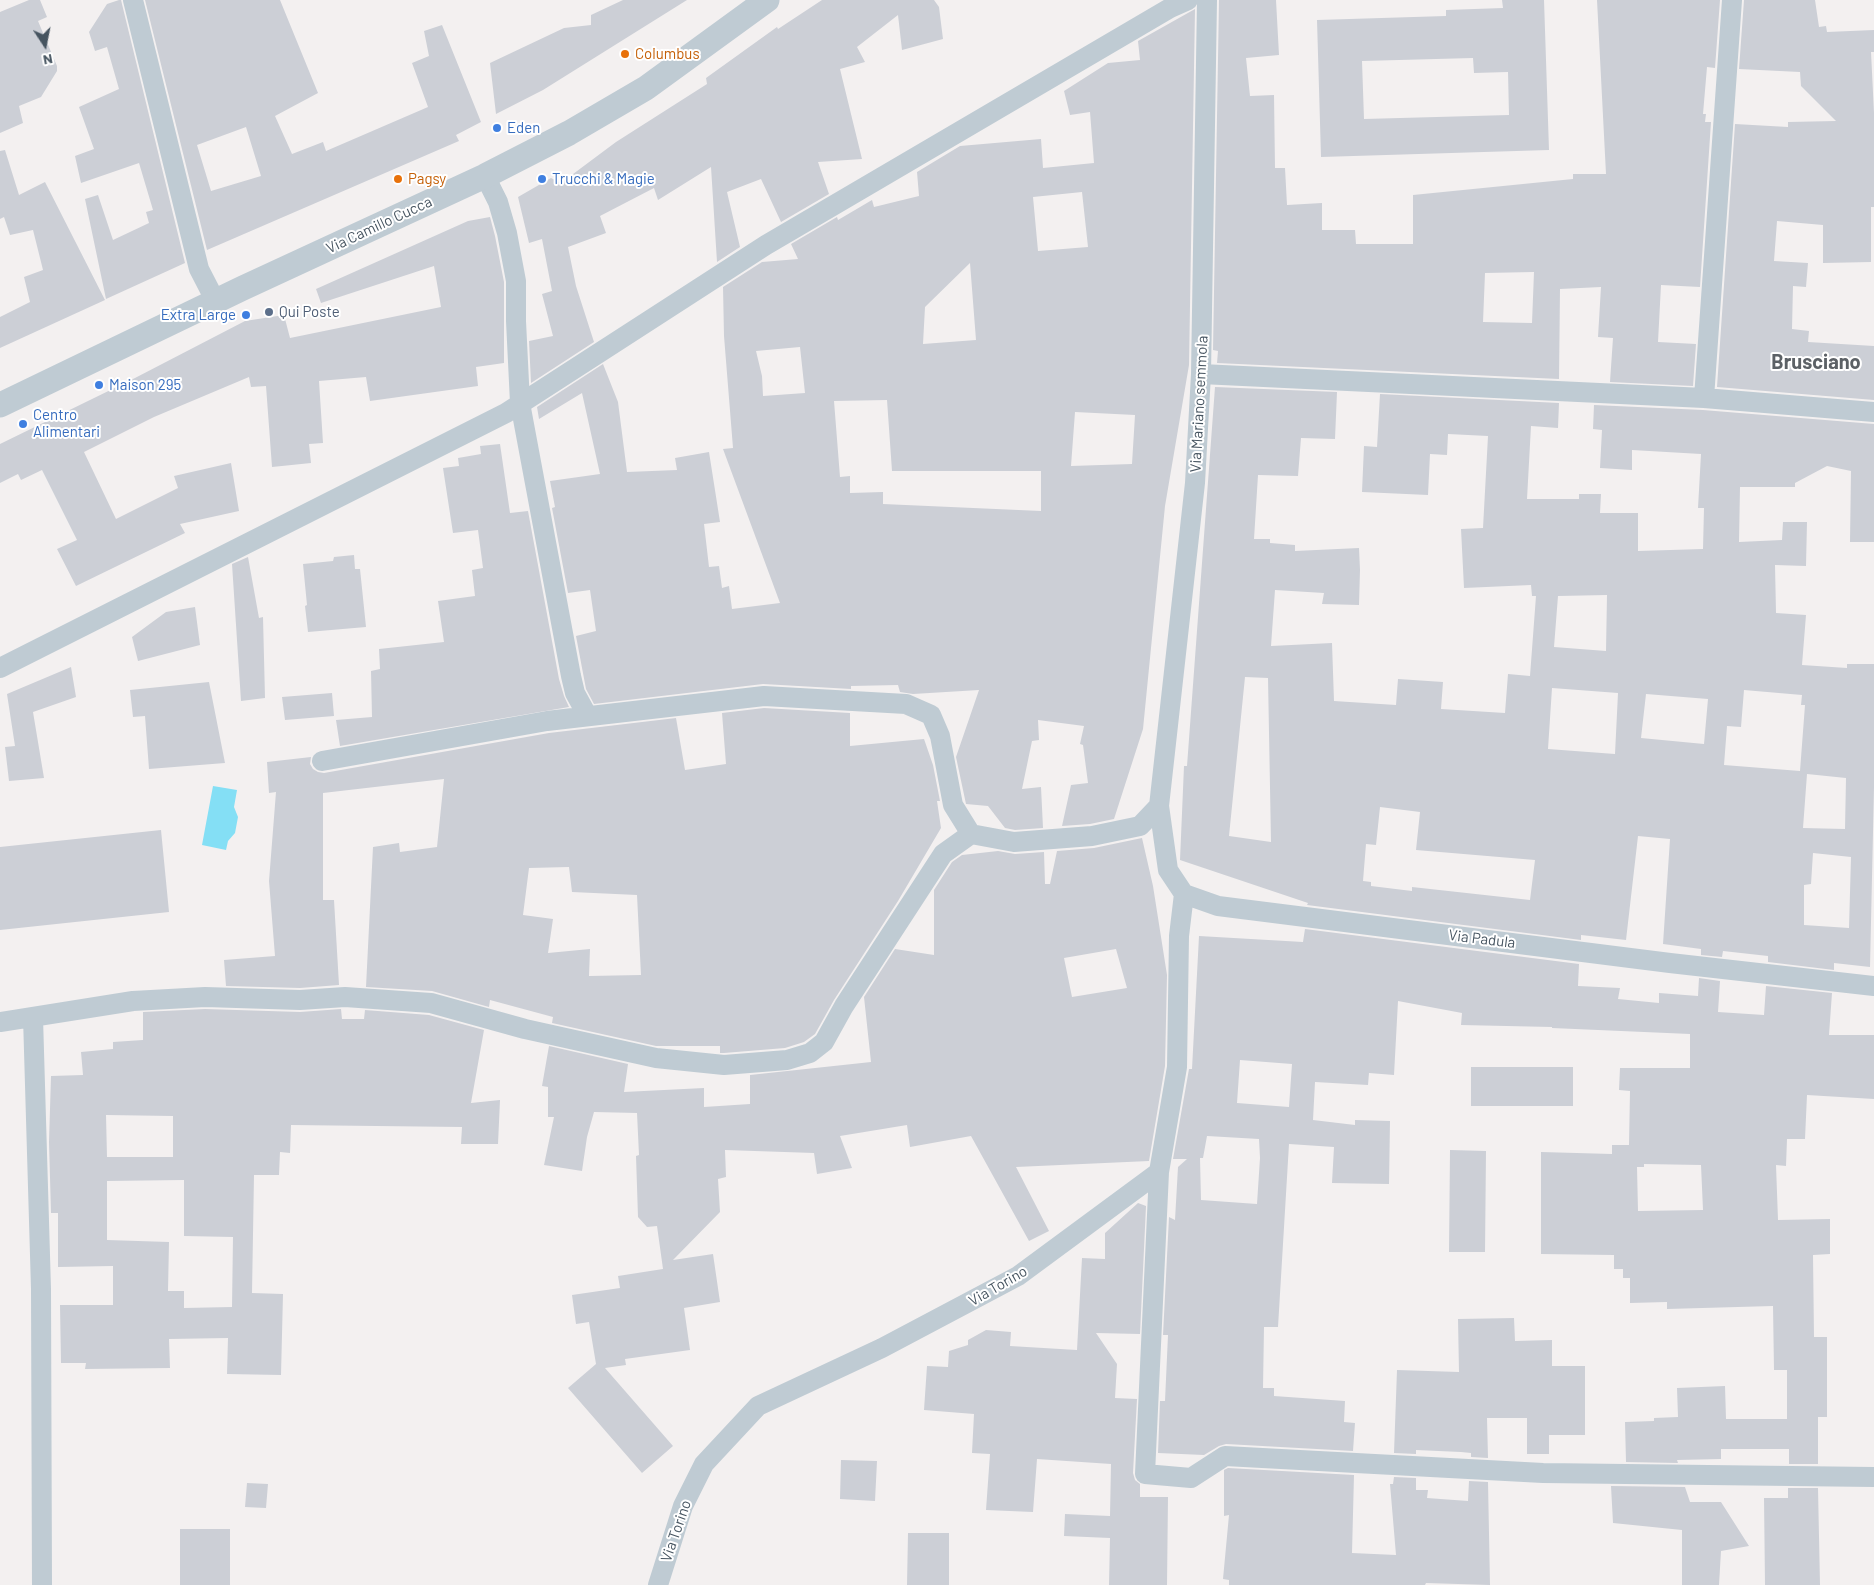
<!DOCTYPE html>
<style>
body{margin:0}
#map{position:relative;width:1874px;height:1585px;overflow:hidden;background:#f3f0f0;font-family:Barlow,sans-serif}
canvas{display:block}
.north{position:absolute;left:20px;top:20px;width:50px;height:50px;-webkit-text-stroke:4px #fff;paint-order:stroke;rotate:169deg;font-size:14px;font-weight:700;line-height:20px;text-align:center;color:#465460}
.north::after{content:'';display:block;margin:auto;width:18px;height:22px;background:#465460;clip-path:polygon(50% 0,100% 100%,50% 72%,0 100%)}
</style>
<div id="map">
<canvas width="1874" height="1585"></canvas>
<div class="north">N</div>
</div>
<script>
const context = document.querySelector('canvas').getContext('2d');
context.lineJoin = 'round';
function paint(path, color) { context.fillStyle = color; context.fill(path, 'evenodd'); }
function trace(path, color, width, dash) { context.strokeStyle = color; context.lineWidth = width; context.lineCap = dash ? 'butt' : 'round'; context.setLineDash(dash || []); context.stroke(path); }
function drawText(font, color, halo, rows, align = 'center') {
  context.font = font + ' Barlow,sans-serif'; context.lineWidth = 4; context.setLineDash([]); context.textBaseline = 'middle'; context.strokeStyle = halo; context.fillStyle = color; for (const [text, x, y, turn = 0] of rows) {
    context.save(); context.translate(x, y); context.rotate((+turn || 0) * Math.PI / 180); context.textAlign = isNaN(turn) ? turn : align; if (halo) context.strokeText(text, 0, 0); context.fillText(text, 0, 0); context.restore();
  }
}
const water = new Path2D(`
 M 213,786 L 237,790 L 234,807 L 238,817 L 235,833 L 228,841 L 226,850 L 202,845 Z`);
const building = new Path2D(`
 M 29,0 L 40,0 L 47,17 L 38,21 L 57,66 L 57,71 L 41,97 L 19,106 L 23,123 L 0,133 L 0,12 Z
 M 119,0 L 121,0 L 185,263 L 106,299 L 85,199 L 98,195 L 113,240 L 149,223 L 146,212 L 153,210 L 139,163 L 81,183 L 75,156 L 94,149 L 79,107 L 119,89 L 107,47 L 95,51 L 89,32 L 107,4 Z
 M 145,0 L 280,0 L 318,93 L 275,116 L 292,154 L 323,142 L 326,151 L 428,107 L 412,63 L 429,56 L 424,31 L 442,25 L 481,122 L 456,135 L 459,141 L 207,250 ZM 246,127 L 261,176 L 211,191 L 197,145 Z
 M 623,0 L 687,0 L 543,90 L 496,114 L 490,63 L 564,28 L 591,25 L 591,15 Z
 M 822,0 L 934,0 L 939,7 L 943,39 L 902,50 L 898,15 L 857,47 L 865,62 L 840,69 L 862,159 L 818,162 L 829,194 L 781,222 L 761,179 L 727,192 L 740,247 L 717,262 L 711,167 L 658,200 L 654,188 L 600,216 L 606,233 L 568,247 L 576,286 L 594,342 L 531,383 L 529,341 L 553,336 L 542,294 L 552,291 L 542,239 L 529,243 L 518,197 L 551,178 L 561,183 L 616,142 L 707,84 L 706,78 L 777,27 L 778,29 Z
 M 1219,0 L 1276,0 L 1279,55 L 1246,58 L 1250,96 L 1274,95 L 1275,168 L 1285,168 L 1287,205 L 1322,203 L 1322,230 L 1355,230 L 1356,244 L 1413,244 L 1413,195 L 1573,179 L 1573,174 L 1606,174 L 1597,0 L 1720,0 L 1715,68 L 1707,67 L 1703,114 L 1706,114 L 1705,122 L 1711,122 L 1700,287 L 1661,285 L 1658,342 L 1696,344 L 1693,386 L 1610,382 L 1613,338 L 1598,337 L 1601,287 L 1560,289 L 1559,379 L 1217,363 L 1218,351 L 1213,350 ZM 1534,272 L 1532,323 L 1483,322 L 1485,273 Z
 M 1502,0 L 1544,0 L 1549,150 L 1321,157 L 1317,20 L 1446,16 L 1446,10 L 1503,8 ZM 1473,58 L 1474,73 L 1508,72 L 1509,115 L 1364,119 L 1362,61 Z
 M 1744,0 L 1815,0 L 1819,27 L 1826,26 L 1827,32 L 1874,30 L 1874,52 L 1871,52 L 1874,113 L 1874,207 L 1871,207 L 1871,262 L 1823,263 L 1823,225 L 1777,221 L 1774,261 L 1808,263 L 1806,287 L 1793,286 L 1792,329 L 1809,331 L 1808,342 L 1874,346 L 1874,400 L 1717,387 L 1735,124 L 1788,127 L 1788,122 L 1836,121 L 1801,86 L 1800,72 L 1739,69 Z
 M 1195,9 L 1189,365 L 1165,506 L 1143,729 L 1114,819 L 1090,824 L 1062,826 L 1071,785 L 1088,783 L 1083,745 L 1080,744 L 1084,726 L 1038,720 L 1039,740 L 1032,741 L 1022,789 L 1041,787 L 1043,828 L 1015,830 L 1005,828 L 988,806 L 966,804 L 956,757 L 979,690 L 913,694 L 900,692 L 898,685 L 851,686 L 851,689 L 763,684 L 594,704 L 586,689 L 576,636 L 596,631 L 590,590 L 568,593 L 552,508 L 555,507 L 550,481 L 600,474 L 582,393 L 539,419 L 537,407 L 603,364 L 618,402 L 627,472 L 677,470 L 675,458 L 709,452 L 720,522 L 704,524 L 709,567 L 719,566 L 722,588 L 729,586 L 732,609 L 780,603 L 723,449 L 733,448 L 724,336 L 723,287 L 762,262 L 798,259 L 791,244 L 837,217 L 838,220 L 872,200 L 874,207 L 919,196 L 917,172 L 960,146 L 1041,139 L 1043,168 L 1094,163 L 1090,112 L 1070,115 L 1064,91 L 1108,63 L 1140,60 L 1138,41 ZM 1082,192 L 1088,247 L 1038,251 L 1033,197 ZM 970,263 L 976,340 L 923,344 L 925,307 ZM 800,347 L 805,393 L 763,396 L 762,376 L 756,351 ZM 887,400 L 892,471 L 1041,471 L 1041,511 L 883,504 L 883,492 L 850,493 L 850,476 L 840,477 L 834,401 ZM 1075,412 L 1135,415 L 1132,464 L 1071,466 Z
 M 5,150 L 19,195 L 45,182 L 105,300 L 0,348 L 0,317 L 30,302 L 24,277 L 43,270 L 33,230 L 10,235 L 4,217 L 0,219 L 0,151 Z
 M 490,217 L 495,236 L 504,282 L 504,363 L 476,367 L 478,386 L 370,401 L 366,377 L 319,381 L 323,443 L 309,444 L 311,463 L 272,467 L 266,386 L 251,387 L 249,377 L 154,417 L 84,452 L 116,519 L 178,488 L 174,476 L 231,463 L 239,511 L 180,524 L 185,533 L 76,586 L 57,549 L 77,540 L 42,470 L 21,480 L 18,474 L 0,483 L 0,444 L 135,378 L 245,321 L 284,315 L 290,338 L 441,307 L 434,266 L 321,303 L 316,289 L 468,221 Z
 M 1215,387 L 1337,392 L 1335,439 L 1301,438 L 1298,476 L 1258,475 L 1254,539 L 1270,539 L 1270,543 L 1295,545 L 1295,551 L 1359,548 L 1360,570 L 1359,605 L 1322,604 L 1324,593 L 1275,590 L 1271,646 L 1332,643 L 1334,701 L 1396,705 L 1398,679 L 1443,682 L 1441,709 L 1505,713 L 1508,674 L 1530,676 L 1536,596 L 1532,596 L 1531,585 L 1464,588 L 1461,529 L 1483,528 L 1488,436 L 1448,434 L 1447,455 L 1430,454 L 1428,495 L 1362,492 L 1364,446 L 1377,447 L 1380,394 L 1559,403 L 1558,428 L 1531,426 L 1527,499 L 1579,499 L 1579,494 L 1601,494 L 1600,513 L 1638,513 L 1638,551 L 1703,549 L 1704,508 L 1698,508 L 1701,454 L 1632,450 L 1632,470 L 1600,468 L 1602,430 L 1593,429 L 1594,405 L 1703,410 L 1874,424 L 1874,542 L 1850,542 L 1851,471 L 1827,466 L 1795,483 L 1795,487 L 1740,487 L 1739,542 L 1782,540 L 1783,522 L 1807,522 L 1806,566 L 1775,565 L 1776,613 L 1806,615 L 1802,665 L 1847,668 L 1847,664 L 1874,664 L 1874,787 L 1870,967 L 1834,963 L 1834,970 L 1768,962 L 1768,956 L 1723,951 L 1722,957 L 1701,955 L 1701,949 L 1663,944 L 1670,839 L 1638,836 L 1626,940 L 1581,935 L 1581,940 L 1307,905 L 1308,903 L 1180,860 L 1184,766 L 1187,766 ZM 1607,595 L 1606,651 L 1554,647 L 1558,596 ZM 1245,677 L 1268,678 L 1271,842 L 1229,836 ZM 1552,688 L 1618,693 L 1615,754 L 1548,749 ZM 1744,690 L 1802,695 L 1801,705 L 1805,705 L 1800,771 L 1724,765 L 1727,726 L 1741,727 ZM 1646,694 L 1708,699 L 1704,744 L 1641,738 ZM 1807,774 L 1846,778 L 1845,829 L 1803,828 ZM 1380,807 L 1420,812 L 1416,850 L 1535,860 L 1530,900 L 1412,887 L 1412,891 L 1371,886 L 1371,882 L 1363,881 L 1366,844 L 1376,845 ZM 1813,853 L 1851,857 L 1849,928 L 1804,925 L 1804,885 L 1811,884 Z
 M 500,444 L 510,513 L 528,511 L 559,679 L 564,696 L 569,707 L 340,746 L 336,720 L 372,717 L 371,671 L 380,669 L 379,649 L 444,642 L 438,601 L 475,596 L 472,570 L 483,568 L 478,530 L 453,533 L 443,468 L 459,466 L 458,458 L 481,454 L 480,446 Z
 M 354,555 L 355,569 L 360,569 L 366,627 L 308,632 L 305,606 L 307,605 L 303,564 L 333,561 L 334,557 Z
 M 248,557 L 259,618 L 263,617 L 265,698 L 241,701 L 232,564 Z
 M 195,607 L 200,645 L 138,661 L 132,637 L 166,612 Z
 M 71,667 L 76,697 L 33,712 L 44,778 L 9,781 L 5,747 L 15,746 L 7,694 Z
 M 209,682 L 225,763 L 149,769 L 145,716 L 133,717 L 130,690 Z
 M 332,693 L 334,716 L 285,720 L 282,697 Z
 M 764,708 L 850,713 L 850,746 L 924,739 L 933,765 L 940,801 L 937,801 L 941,828 L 898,901 L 834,1000 L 815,1034 L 804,1042 L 785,1048 L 724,1053 L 720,1053 L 720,1046 L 656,1046 L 552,1023 L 553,1017 L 490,1000 L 489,1007 L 432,991 L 366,987 L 373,847 L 399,843 L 400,852 L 437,847 L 444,779 L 323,793 L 323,900 L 334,900 L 339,985 L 300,988 L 226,986 L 224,960 L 275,956 L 269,881 L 276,792 L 269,793 L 267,762 L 311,757 L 310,764 L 313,769 L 318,772 L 324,773 L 549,733 L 676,718 L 685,770 L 726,764 L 722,713 ZM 569,867 L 572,892 L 637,895 L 641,975 L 589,976 L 590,949 L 548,953 L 553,919 L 523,915 L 529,868 Z
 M 161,830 L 169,912 L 0,930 L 0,847 Z
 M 1142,838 L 1153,886 L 1167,975 L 1165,1066 L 1149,1161 L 1016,1167 L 1049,1231 L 1029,1241 L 971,1136 L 910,1147 L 907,1125 L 840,1136 L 852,1168 L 817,1174 L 814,1153 L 725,1150 L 726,1177 L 718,1179 L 720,1212 L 673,1260 L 713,1254 L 720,1302 L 684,1308 L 690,1350 L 625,1359 L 626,1365 L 605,1368 L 673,1446 L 642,1473 L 568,1388 L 596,1364 L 589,1322 L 576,1324 L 572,1295 L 620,1288 L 618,1276 L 663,1269 L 657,1226 L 647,1227 L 638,1217 L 636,1156 L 639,1155 L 637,1113 L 594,1112 L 587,1137 L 582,1171 L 544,1165 L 554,1117 L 548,1117 L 548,1087 L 542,1086 L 549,1046 L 628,1064 L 624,1092 L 704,1088 L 704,1107 L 750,1104 L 750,1075 L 871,1062 L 864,997 L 895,949 L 934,955 L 934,890 L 952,862 L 962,855 L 998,851 L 1015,854 L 1044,852 L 1045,884 L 1050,884 L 1057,851 L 1094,848 ZM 1116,949 L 1127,988 L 1072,997 L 1064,958 Z
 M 1305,929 L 1579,964 L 1578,986 L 1620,988 L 1618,999 L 1659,1003 L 1659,993 L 1698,996 L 1699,978 L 1720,981 L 1718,1012 L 1764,1015 L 1766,986 L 1832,993 L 1829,1035 L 1874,1035 L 1874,1099 L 1807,1095 L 1805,1139 L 1787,1139 L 1786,1166 L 1776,1165 L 1778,1220 L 1830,1219 L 1830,1254 L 1813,1255 L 1814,1337 L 1827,1337 L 1827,1417 L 1818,1417 L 1818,1464 L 1789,1464 L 1789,1449 L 1721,1449 L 1721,1459 L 1677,1460 L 1678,1463 L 1626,1462 L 1625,1422 L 1654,1421 L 1654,1418 L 1678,1417 L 1677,1388 L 1725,1386 L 1726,1419 L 1787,1419 L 1787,1370 L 1774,1370 L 1773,1306 L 1667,1309 L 1667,1302 L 1630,1303 L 1630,1278 L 1623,1278 L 1623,1269 L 1614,1269 L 1614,1255 L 1541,1254 L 1541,1152 L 1612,1154 L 1612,1145 L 1629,1145 L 1630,1091 L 1619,1090 L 1620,1068 L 1690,1068 L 1690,1034 L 1552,1028 L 1552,1027 L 1461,1025 L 1462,1013 L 1398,1001 L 1394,1075 L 1369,1073 L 1368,1085 L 1315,1082 L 1313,1120 L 1355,1125 L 1355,1120 L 1390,1121 L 1389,1184 L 1332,1183 L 1334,1147 L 1289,1144 L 1278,1327 L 1264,1327 L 1263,1388 L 1274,1388 L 1274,1396 L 1345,1401 L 1344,1422 L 1355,1423 L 1353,1451 L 1226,1444 L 1219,1446 L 1204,1455 L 1158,1453 L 1160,1401 L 1165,1401 L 1168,1335 L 1163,1335 L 1169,1217 L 1175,1220 L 1178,1167 L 1187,1159 L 1173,1159 L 1189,1069 L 1192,1069 L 1199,936 L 1303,942 ZM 1240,1060 L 1292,1064 L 1289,1107 L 1237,1103 ZM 1207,1136 L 1259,1139 L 1260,1158 L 1257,1204 L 1201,1200 L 1200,1158 L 1203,1158 ZM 1644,1164 L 1701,1165 L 1703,1210 L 1638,1211 L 1637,1167 L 1644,1167 Z
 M 205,1009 L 300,1012 L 341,1009 L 342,1019 L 364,1019 L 365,1010 L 429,1015 L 484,1030 L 471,1103 L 500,1100 L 498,1144 L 461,1144 L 462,1127 L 291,1125 L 290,1153 L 280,1152 L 279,1175 L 254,1175 L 252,1293 L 283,1294 L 281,1375 L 227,1374 L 228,1338 L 169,1339 L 170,1368 L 85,1369 L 86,1363 L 61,1363 L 60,1305 L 113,1305 L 113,1266 L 58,1267 L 58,1213 L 51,1213 L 49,1142 L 51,1076 L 83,1075 L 81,1052 L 113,1049 L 113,1042 L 143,1040 L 143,1012 ZM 106,1115 L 173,1116 L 173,1157 L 107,1157 ZM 184,1180 L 184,1236 L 233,1237 L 232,1307 L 184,1308 L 184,1291 L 168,1291 L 169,1242 L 107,1240 L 107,1181 Z
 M 1471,1067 L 1573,1067 L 1573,1106 L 1471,1106 Z
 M 1450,1150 L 1486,1151 L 1485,1252 L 1449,1252 Z
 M 1138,1203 L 1146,1206 L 1140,1334 L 1096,1333 L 1117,1364 L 1115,1398 L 1137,1399 L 1133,1473 L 1135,1480 L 1140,1484 L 1140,1497 L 1168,1497 L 1167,1585 L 1109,1585 L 1110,1538 L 1064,1536 L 1065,1514 L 1110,1516 L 1111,1464 L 1037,1459 L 1033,1512 L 986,1510 L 990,1454 L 972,1453 L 974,1414 L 924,1410 L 927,1366 L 948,1367 L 949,1351 L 968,1345 L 968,1340 L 986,1330 L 1011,1332 L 1010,1346 L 1077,1350 L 1082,1258 L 1105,1259 L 1105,1233 Z
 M 1514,1318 L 1515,1341 L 1552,1340 L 1552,1366 L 1585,1366 L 1585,1435 L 1549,1435 L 1549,1454 L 1527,1454 L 1527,1418 L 1487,1418 L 1488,1458 L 1471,1457 L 1471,1453 L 1461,1452 L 1416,1450 L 1416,1454 L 1394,1453 L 1397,1370 L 1459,1372 L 1458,1319 Z
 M 841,1460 L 877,1461 L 875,1501 L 840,1499 Z
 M 1228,1468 L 1354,1475 L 1352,1553 L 1396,1555 L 1390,1484 L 1393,1484 L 1394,1477 L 1416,1478 L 1416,1490 L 1428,1490 L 1427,1498 L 1468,1501 L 1469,1481 L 1488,1482 L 1490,1585 L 1426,1583 L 1425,1585 L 1229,1585 L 1229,1580 L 1223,1579 L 1229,1515 L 1224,1516 L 1224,1470 Z
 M 247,1483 L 268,1484 L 266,1508 L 245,1507 Z
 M 1611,1486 L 1685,1487 L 1690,1502 L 1721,1502 L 1749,1546 L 1721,1551 L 1719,1585 L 1682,1585 L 1682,1530 L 1613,1523 Z
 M 1788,1488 L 1818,1488 L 1820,1585 L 1765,1585 L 1764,1498 L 1788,1498 Z
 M 180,1529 L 230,1529 L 230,1585 L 180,1585 Z
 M 908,1533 L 949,1533 L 949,1585 L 907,1585 Z`);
const minor = new Path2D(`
 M 133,0 L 199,269 L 216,302
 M 1207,0 L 1201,374 L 1195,483 L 1159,806 L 1168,870 L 1184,894 L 1218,906 L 1670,963 L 1874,986
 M 485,176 L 498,202 L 507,233 L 516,281 L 516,321 L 520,403 L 571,676 L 575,693 L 587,715
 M 1201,374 L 1704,398 L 1874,412
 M 1704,398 L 1732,0
 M 0,668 L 506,413 L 766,245 L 1170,8 L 1188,0
 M 322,761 L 547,721 L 764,696 L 906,704 L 931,715 L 940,736 L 953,805 L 971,834
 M 33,1017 L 41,1289 L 42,1585
 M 0,1022 L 133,1001 L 205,997 L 300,1000 L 345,997 L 431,1003 L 525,1029 L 656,1058 L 724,1065 L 787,1060 L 810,1053 L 824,1042 L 844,1006 L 943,854 L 971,834 L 1014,842 L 1092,836 L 1140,826 L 1159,806
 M 1159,1172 L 1145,1474 L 1191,1478 L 1225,1456 L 1543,1473 L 1874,1477
 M 658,1585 L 683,1506 L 704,1464 L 758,1406 L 882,1348 L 1018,1276 L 1159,1172 L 1177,1067 L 1179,936 L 1184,894`);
const tertiary = new Path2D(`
 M 0,405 L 243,288 L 485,176 L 569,133 L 646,88 L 767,0`);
const markers = [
 [625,54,5,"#e8710a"],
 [497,128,5,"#3f7fe0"],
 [398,179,5,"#e8710a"],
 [542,179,5,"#3f7fe0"],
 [269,312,5,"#5c6f8a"],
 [246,315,5,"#3f7fe0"],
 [99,385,5,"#3f7fe0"],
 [23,424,5,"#3f7fe0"]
];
const foodNames = [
 ["Columbus",635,54],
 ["Pagsy",408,179]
];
const shopNames = [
 ["Eden",507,128],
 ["Trucchi & Magie",552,179],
 ["Extra Large",236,315,"right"],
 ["Maison 295",109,385],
 ["Centro",33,415],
 ["Alimentari",33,432]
];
const streetNames = [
 ["Via Camillo Cucca",379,225,-25],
 ["Via Mariano semmola",1199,404,-87],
 ["Via Padula",1482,939,7],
 ["Via Torino",998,1286,-30],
 ["Via Torino",676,1531,-71]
];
const serviceNames = [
 ["Qui Poste",279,312]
];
const districtNames = [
 ["Brusciano",1816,362]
];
paint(water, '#84dff5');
paint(building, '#cccfd6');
trace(minor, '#bfcbd3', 20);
trace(tertiary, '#bfcbd3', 25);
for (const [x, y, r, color] of markers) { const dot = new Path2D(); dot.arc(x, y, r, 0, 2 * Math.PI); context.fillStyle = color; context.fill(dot); trace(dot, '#fff', 2); }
drawText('15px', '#c56008', '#fff', foodNames, 'left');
drawText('15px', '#366cbe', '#fff', shopNames, 'left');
drawText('15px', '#465460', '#fff', streetNames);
drawText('15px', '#4e5e75', '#fff', serviceNames, 'left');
drawText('bold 20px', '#5c6166', '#fff', districtNames);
</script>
